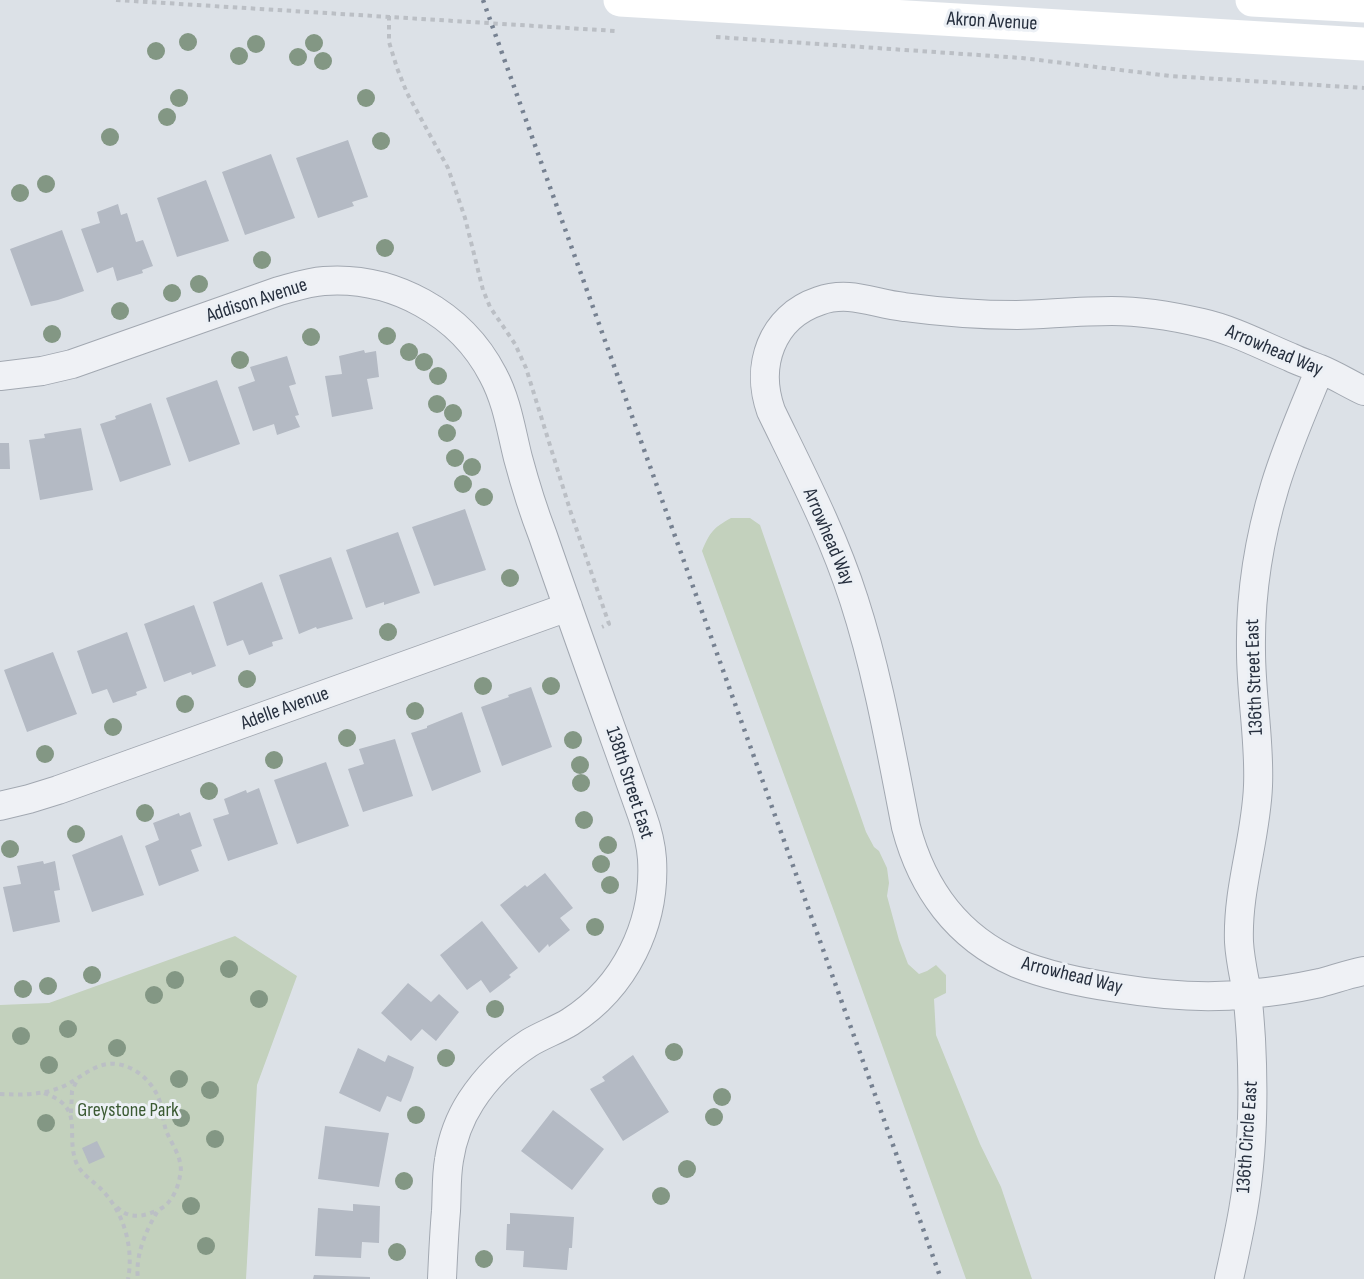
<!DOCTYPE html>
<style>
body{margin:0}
canvas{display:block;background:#dce1e7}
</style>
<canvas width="1364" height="1279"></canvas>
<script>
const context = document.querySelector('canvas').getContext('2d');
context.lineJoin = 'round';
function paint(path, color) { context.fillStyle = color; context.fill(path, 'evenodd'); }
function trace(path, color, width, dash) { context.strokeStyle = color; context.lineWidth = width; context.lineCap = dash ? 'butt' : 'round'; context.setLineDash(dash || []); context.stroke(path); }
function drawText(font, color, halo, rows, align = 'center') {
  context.font = font + ' "Sofia Sans Condensed",sans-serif'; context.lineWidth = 6; context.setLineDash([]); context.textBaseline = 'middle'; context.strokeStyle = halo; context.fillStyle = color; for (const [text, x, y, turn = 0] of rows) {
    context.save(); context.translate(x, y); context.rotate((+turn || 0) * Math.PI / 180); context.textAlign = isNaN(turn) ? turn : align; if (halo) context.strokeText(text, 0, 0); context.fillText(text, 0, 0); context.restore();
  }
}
const green = new Path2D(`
 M 731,518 L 750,518 L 760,525 L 866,832 L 874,847 L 879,851 L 887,868 L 889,883 L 887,896 L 899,940 L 908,964 L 919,974 L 927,971 L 936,965 L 946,975 L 946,993 L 934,999 L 936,1035 L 980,1144 L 1001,1187 L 1032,1279 L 966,1279 L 835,914 L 702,551 C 710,532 713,528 731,518 Z
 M 235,936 L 297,976 L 257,1085 L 246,1279 L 0,1279 L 0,1005 L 49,1003 Z`);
const building = new Path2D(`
 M 348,140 L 368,197 L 352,202 L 354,206 L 318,218 L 296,158 Z
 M 271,154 L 295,218 L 245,235 L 222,172 Z
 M 206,180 L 229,241 L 177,257 L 157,198 Z
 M 118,204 L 121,215 L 127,213 L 136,242 L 143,240 L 153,266 L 142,270 L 143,273 L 117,281 L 113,267 L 97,273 L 81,229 L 100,223 L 97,212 Z
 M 62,230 L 84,291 L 58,300 L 31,306 L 10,249 Z
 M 364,350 L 365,353 L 376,351 L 379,377 L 367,379 L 373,409 L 332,417 L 325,376 L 342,374 L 339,356 Z
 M 287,356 L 296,384 L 289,386 L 299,415 L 295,416 L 300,427 L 277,435 L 274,424 L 253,431 L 238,387 L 255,381 L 250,367 Z
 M 217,380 L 240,444 L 189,462 L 166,398 Z
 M 151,403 L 171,465 L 120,482 L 100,424 L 116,419 L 115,416 Z
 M 81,428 L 93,490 L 40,500 L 29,440 L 45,438 L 44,434 Z
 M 0,443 L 9,443 L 10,469 L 0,469 Z
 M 465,509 L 486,570 L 434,586 L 412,527 Z
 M 398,532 L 420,593 L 384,605 L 384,602 L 366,608 L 346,550 Z
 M 331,557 L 353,619 L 317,629 L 316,627 L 299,634 L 279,575 Z
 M 262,582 L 283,639 L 272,642 L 273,646 L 249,655 L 243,640 L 227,646 L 213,602 Z
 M 194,605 L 216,666 L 192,675 L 191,672 L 164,682 L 144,624 Z
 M 127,632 L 147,688 L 136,692 L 137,695 L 113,703 L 107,689 L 92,694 L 77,651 Z
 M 53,652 L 77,714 L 27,732 L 4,670 Z
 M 531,687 L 552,747 L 502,766 L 481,707 L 509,697 L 508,695 Z
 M 462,712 L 481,772 L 432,791 L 411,733 L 427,728 L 427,726 Z
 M 395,739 L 413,796 L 363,812 L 348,769 L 364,764 L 359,749 Z
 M 326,762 L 349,826 L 297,844 L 274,780 Z
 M 259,788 L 278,844 L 228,861 L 213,819 L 229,814 L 224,799 L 246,790 L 247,793 Z
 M 190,812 L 202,846 L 191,850 L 199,871 L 159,886 L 145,846 L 159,840 L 153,823 L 179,813 L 180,816 Z
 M 122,835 L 144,895 L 92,912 L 72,855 Z
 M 43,861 L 44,864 L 55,861 L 60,890 L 54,891 L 60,922 L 13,932 L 3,887 L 21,884 L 17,866 Z
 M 545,873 L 573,908 L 560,918 L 570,930 L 549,947 L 548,944 L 539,953 L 500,905 L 525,885 L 527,887 Z
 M 482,921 L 518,968 L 509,975 L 511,977 L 490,993 L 481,980 L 467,990 L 440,955 Z
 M 408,983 L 431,1002 L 439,994 L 459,1012 L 436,1041 L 422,1029 L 411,1041 L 381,1013 Z
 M 358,1048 L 385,1062 L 388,1055 L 414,1067 L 411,1077 L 401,1102 L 387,1096 L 380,1112 L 339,1093 Z
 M 633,1055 L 669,1112 L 623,1141 L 590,1089 L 605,1081 L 602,1077 Z
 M 553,1110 L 604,1149 L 572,1190 L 521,1151 Z
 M 325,1126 L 389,1133 L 379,1187 L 318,1179 Z
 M 97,1141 L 105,1157 L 89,1164 L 82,1148 Z
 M 353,1204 L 380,1206 L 379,1243 L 362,1242 L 361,1258 L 315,1256 L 318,1208 L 353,1211 Z
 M 510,1213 L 574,1217 L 572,1248 L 569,1248 L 567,1270 L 523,1267 L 524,1251 L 506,1250 L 507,1224 L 510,1224 Z
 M 314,1275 L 370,1277 L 370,1279 L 313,1279 Z`);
const path = new Path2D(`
 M 116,0 L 616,31
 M 389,16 L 389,42 L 397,68 L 407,93 L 448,168 L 465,218 L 483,290 L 490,307 L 515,344 L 526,368 L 571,513 L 609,624 L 602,627
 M 716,37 L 1022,58 L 1170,76 L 1364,88
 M 44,1093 C 86,1108 65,1132 76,1162 C 80,1173 93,1181 101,1189 C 124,1212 134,1248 128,1279
 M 0,1094 C 20,1095 41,1095 59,1088 C 79,1081 94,1061 117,1064 C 137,1067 154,1083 160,1102 C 163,1113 163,1123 167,1133 C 173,1146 184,1161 180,1176 C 178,1187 174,1197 166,1205 C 163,1208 158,1209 156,1214 C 145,1232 135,1257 138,1279
 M 71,1113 L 72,1091 L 77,1080
 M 117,1207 C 128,1219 142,1217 156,1211`);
const street = new Path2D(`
 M 0,376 L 42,371 L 72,364 L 279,291 C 294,287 309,282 324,281 C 393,276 461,313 493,375 C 507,401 511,430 518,458 C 525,484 533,510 543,536 C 575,629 609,722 642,815 C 647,829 651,844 652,859 C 656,924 625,987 570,1022 C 557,1030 542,1035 529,1043 C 506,1058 486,1078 471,1101 C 460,1118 452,1140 449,1160 C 446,1177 447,1194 446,1211 C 444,1233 443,1256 442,1279
 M 1364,391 C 1349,384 1335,375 1320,369 C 1310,365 1300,362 1290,357 C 1261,345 1233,330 1202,323 C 1172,316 1142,311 1112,311 C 1080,311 1048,314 1017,315 C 979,315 941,312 904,307 C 874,304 850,290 819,301 C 771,317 755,366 771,411 C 801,473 833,534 854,600 C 878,674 891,751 906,827 C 922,888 957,937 1016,963 C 1048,976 1083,983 1117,988 C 1160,995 1205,999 1248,994 C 1273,992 1297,988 1320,983 C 1335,979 1349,974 1364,971
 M 0,806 L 29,799 L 58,790 L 568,607
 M 1229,1279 C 1234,1256 1239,1234 1243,1211 C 1253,1154 1254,1096 1251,1039 C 1250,1024 1249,1008 1247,993 C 1244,976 1240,960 1239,942 C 1237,889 1256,839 1258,786 C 1260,741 1251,696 1251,651 C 1250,596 1259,539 1275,486 C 1287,446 1304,408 1320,369`);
const secondary = new Path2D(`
 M 620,0 L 1364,44
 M 1252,0 L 1364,6`);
const rail = new Path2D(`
 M 483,0 L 941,1279`);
const trees = [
 [188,42],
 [314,43],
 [256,44],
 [156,51],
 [239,56],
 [298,57],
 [323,61],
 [179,98],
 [366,98],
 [167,117],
 [110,137],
 [381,141],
 [46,184],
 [20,193],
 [385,248],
 [262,260],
 [199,284],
 [172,293],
 [120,311],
 [52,334],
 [387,336],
 [311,337],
 [409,352],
 [240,360],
 [424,362],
 [438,376],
 [437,404],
 [453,413],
 [447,433],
 [455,458],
 [472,467],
 [463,484],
 [484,497],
 [510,578],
 [388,632],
 [247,679],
 [483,686],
 [551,686],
 [185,704],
 [415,711],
 [113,727],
 [347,738],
 [573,740],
 [45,754],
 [274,760],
 [580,765],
 [581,783],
 [209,791],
 [145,813],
 [584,820],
 [76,834],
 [608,845],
 [10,849],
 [601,864],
 [610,885],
 [595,927],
 [229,969],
 [92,975],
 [175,980],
 [48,986],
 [23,989],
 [154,995],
 [259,999],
 [495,1009],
 [68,1029],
 [21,1036],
 [117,1048],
 [674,1052],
 [446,1058],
 [49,1065],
 [179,1079],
 [210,1090],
 [722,1097],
 [416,1115],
 [714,1117],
 [181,1118],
 [46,1123],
 [215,1139],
 [687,1169],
 [404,1181],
 [661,1196],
 [191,1206],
 [206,1246],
 [397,1252],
 [484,1259]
];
const streetNames = [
 ["Akron Avenue",992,22,3],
 ["Addison Avenue",257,301,-18],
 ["Arrowhead Way",1274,351,23],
 ["Arrowhead Way",828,537,67],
 ["136th Street East",1255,677,-92],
 ["Adelle Avenue",285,709,-20],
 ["138th Street East",629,783,72],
 ["Arrowhead Way",1072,976,14],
 ["136th Circle East",1248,1137,-86]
];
const parkNames = [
 ["Greystone Park",128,1111]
];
paint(green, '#c3d1bd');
paint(building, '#b4bac4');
trace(street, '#a2a8b1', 30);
trace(path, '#bbbfc5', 4, [4.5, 4.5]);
trace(street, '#eff1f5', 28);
trace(secondary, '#fff', 33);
trace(rail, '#768191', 4.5, [3, 6]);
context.fillStyle = '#839784';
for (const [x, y] of trees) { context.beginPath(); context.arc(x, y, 9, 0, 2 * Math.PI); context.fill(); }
drawText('20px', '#262f3e', '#ecf0f5', streetNames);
drawText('20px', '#3b5a33', '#ecf0f5', parkNames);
</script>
